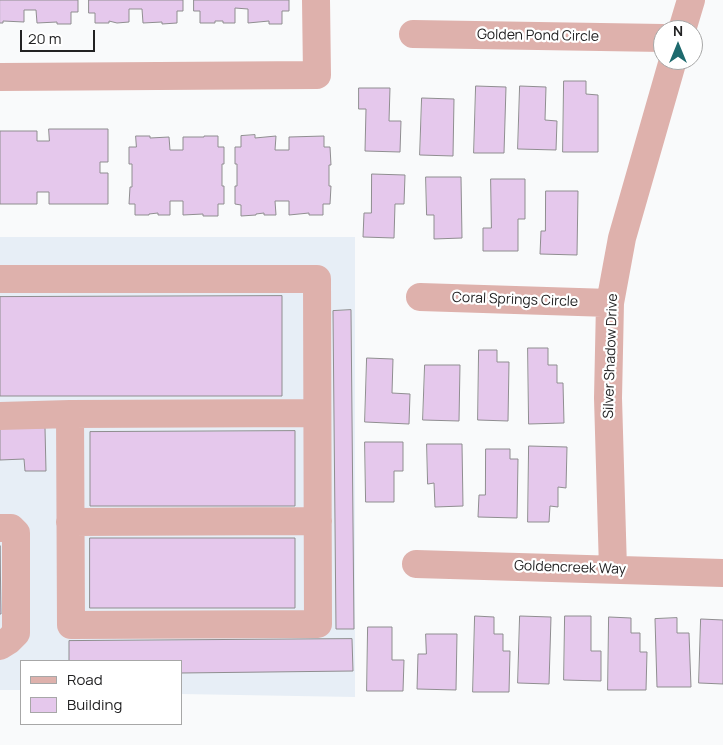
<!DOCTYPE html>
<style>
body{margin:0}
#map{position:relative;width:723px;height:745px;overflow:hidden;background:#f9fafb;font-family:Manrope,sans-serif}
canvas{display:block}
.legend{position:absolute;left:20px;top:660px;width:162px;height:65px;box-sizing:border-box;background:#fff;border:1px solid #a7a7a7;margin:0;padding:6px 9px;list-style:none;font-size:15px;color:#222223}
.legend li{display:flex;align-items:center;gap:10px;height:25px}
.legend b{width:25px;border:1px solid #a7a7a7}
.north{position:absolute;left:653px;top:20px;width:50px;height:50px;box-sizing:border-box;background:#fff;border:1px solid #a7a7a7;border-radius:50%;rotate:0deg;font-size:14px;font-weight:700;line-height:20px;text-align:center;color:#222223}
.north::after{content:'';display:block;margin:auto;width:18px;height:22px;background:#1e6a6e;clip-path:polygon(50% 0,100% 100%,50% 72%,0 100%)}
.scale{position:absolute;left:20px;top:30px;width:75px;height:22px;box-sizing:border-box;border:2px solid #222223;border-top:0;padding-left:6px;font-size:15px;line-height:18px;white-space:nowrap;color:#222223;-webkit-text-stroke:4px #fff;paint-order:stroke}
</style>
<div id="map">
<canvas width="723" height="745"></canvas>
<ul class="legend">
<li><b style="height:6px;background:#deb1ac"></b>Road</li>
<li><b style="height:14px;background:#e5c8ec"></b>Building</li>
</ul>
<div class="north">N</div>
<div class="scale">20 m</div>
</div>
<script>
const context = document.querySelector('canvas').getContext('2d');
context.lineJoin = 'round';
function paint(path, color) { context.fillStyle = color; context.fill(path, 'evenodd'); }
function trace(path, color, width, dash) { context.strokeStyle = color; context.lineWidth = width; context.lineCap = dash ? 'butt' : 'round'; context.setLineDash(dash || []); context.stroke(path); }
function drawText(font, color, halo, rows, align = 'center') {
  context.font = font + ' Manrope,sans-serif'; context.lineWidth = 4.5; context.setLineDash([]); context.textBaseline = 'middle'; context.strokeStyle = halo; context.fillStyle = color; for (const [text, x, y, turn = 0] of rows) {
    context.save(); context.translate(x, y); context.rotate((+turn || 0) * Math.PI / 180); context.textAlign = isNaN(turn) ? turn : align; if (halo) context.strokeText(text, 0, 0); context.fillText(text, 0, 0); context.restore();
  }
}
const built = new Path2D(`
 M 0,237 L 355,237 L 355,697 L 181,694 L 181,661 L 21,661 L 21,690 L 0,690 Z`);
const building = new Path2D(`
 M 0,0 L 78,0 L 78,12 L 71,12 L 71,24 L 57,24 L 57,22 L 37,23 L 36,10 L 24,10 L 24,22 L 3,21 L 3,23 L 0,23 Z
 M 89,0 L 183,0 L 183,11 L 177,11 L 177,23 L 162,24 L 162,22 L 143,23 L 142,9 L 129,9 L 129,22 L 117,23 L 109,21 L 109,23 L 95,23 L 95,13 L 89,13 Z
 M 194,0 L 289,0 L 289,11 L 282,11 L 282,24 L 269,24 L 269,21 L 248,23 L 248,9 L 235,8 L 235,23 L 223,23 L 223,21 L 215,21 L 215,23 L 200,23 L 200,11 L 194,11 Z
 M 564,81 L 586,81 L 586,94 L 598,95 L 598,152 L 563,152 Z
 M 476,86 L 506,87 L 504,153 L 474,153 Z
 M 520,86 L 546,87 L 545,120 L 557,121 L 556,150 L 518,149 Z
 M 359,88 L 390,88 L 389,121 L 401,121 L 400,152 L 365,151 L 366,109 L 359,109 Z
 M 422,98 L 454,99 L 453,156 L 420,155 Z
 M 49,129 L 108,129 L 108,162 L 100,162 L 100,173 L 108,173 L 108,204 L 49,204 L 49,192 L 37,192 L 37,204 L 0,204 L 0,131 L 37,131 L 37,141 L 49,141 Z
 M 255,135 L 255,138 L 276,136 L 275,150 L 289,150 L 289,137 L 324,136 L 324,147 L 330,147 L 331,165 L 329,165 L 329,186 L 331,186 L 330,204 L 323,204 L 323,215 L 309,215 L 309,213 L 289,215 L 289,201 L 275,201 L 276,215 L 264,215 L 264,213 L 256,214 L 256,215 L 241,216 L 241,205 L 235,204 L 235,186 L 237,186 L 237,164 L 235,164 L 235,147 L 241,147 L 241,136 Z
 M 136,136 L 150,136 L 150,138 L 169,137 L 170,150 L 183,150 L 183,137 L 204,137 L 204,136 L 218,136 L 218,147 L 224,147 L 224,164 L 222,164 L 222,186 L 224,186 L 224,204 L 218,204 L 218,216 L 203,216 L 203,214 L 183,215 L 183,201 L 170,201 L 170,215 L 158,215 L 158,213 L 149,214 L 149,215 L 135,215 L 135,204 L 129,204 L 130,187 L 132,187 L 132,164 L 129,164 L 129,147 L 136,147 Z
 M 372,174 L 405,175 L 404,204 L 395,204 L 394,238 L 363,237 L 364,213 L 371,213 Z
 M 426,177 L 461,177 L 462,238 L 434,239 L 434,215 L 427,215 Z
 M 491,179 L 525,179 L 525,219 L 518,219 L 518,251 L 483,251 L 483,228 L 491,228 Z
 M 546,191 L 578,191 L 577,255 L 540,254 L 541,231 L 545,231 Z
 M 282,296 L 282,396 L 0,396 L 0,297 Z
 M 351,310 L 354,629 L 336,629 L 333,311 Z
 M 528,348 L 548,348 L 548,365 L 557,365 L 557,383 L 563,383 L 564,423 L 529,424 Z
 M 479,350 L 497,350 L 497,362 L 509,362 L 508,421 L 478,420 Z
 M 367,358 L 393,359 L 392,393 L 410,394 L 409,424 L 365,422 Z
 M 425,365 L 460,365 L 459,421 L 423,420 Z
 M 45,428 L 46,471 L 25,471 L 24,459 L 0,460 L 0,429 Z
 M 295,431 L 295,506 L 90,506 L 90,432 Z
 M 365,442 L 403,442 L 403,471 L 394,471 L 394,502 L 366,502 Z
 M 427,444 L 462,444 L 463,506 L 435,507 L 434,483 L 428,484 Z
 M 529,446 L 567,447 L 566,488 L 558,487 L 558,507 L 550,506 L 549,522 L 528,522 Z
 M 486,449 L 510,449 L 510,459 L 518,459 L 517,518 L 478,517 L 479,495 L 485,495 Z
 M 90,538 L 295,538 L 295,608 L 90,608 Z
 M 0,546 L 1,614 L 0,614 Z
 M 475,616 L 494,617 L 494,634 L 503,634 L 503,651 L 510,651 L 509,692 L 473,692 Z
 M 520,616 L 551,617 L 549,684 L 518,683 Z
 M 565,616 L 591,616 L 591,651 L 601,651 L 601,681 L 564,680 Z
 M 609,617 L 631,618 L 631,633 L 640,633 L 640,652 L 647,652 L 646,690 L 608,690 Z
 M 677,618 L 677,633 L 689,633 L 691,687 L 657,687 L 655,619 Z
 M 701,619 L 723,620 L 723,684 L 699,683 Z
 M 368,627 L 392,627 L 392,660 L 404,660 L 403,691 L 367,691 Z
 M 426,634 L 457,634 L 456,690 L 417,689 L 418,654 L 426,654 Z
 M 352,639 L 353,671 L 181,673 L 181,661 L 69,661 L 69,641 Z`);
const minor = new Path2D(`
 M 682,30 L 691,0
 M 413,34 L 663,38
 M 0,77 L 317,75 L 316,0
 M 0,279 L 317,279 L 318,624 L 71,625 L 70,414
 M 420,297 L 610,303
 M 0,416 L 70,414 L 317,413
 M 70,522 L 318,521
 M 0,528 L 11,528 L 16,533 L 16,633 L 8,641 L 0,646
 M 416,564 L 723,573
 M 613,569 L 608,398 L 610,303 L 622,238 L 673,60`);
const streetNames = [
 ["Golden Pond Circle",538,36,1],
 ["Coral Springs Circle",515,300,2],
 ["Silver Shadow Drive",611,356,-88],
 ["Goldencreek Way",570,568,2]
];
paint(built, '#e7eef6');
paint(building, '#e5c8ec');
trace(building, '#8f8e90', 1);
trace(minor, '#deb1ac', 28);
drawText('14px', '#222223', '#fff', streetNames);
</script>
